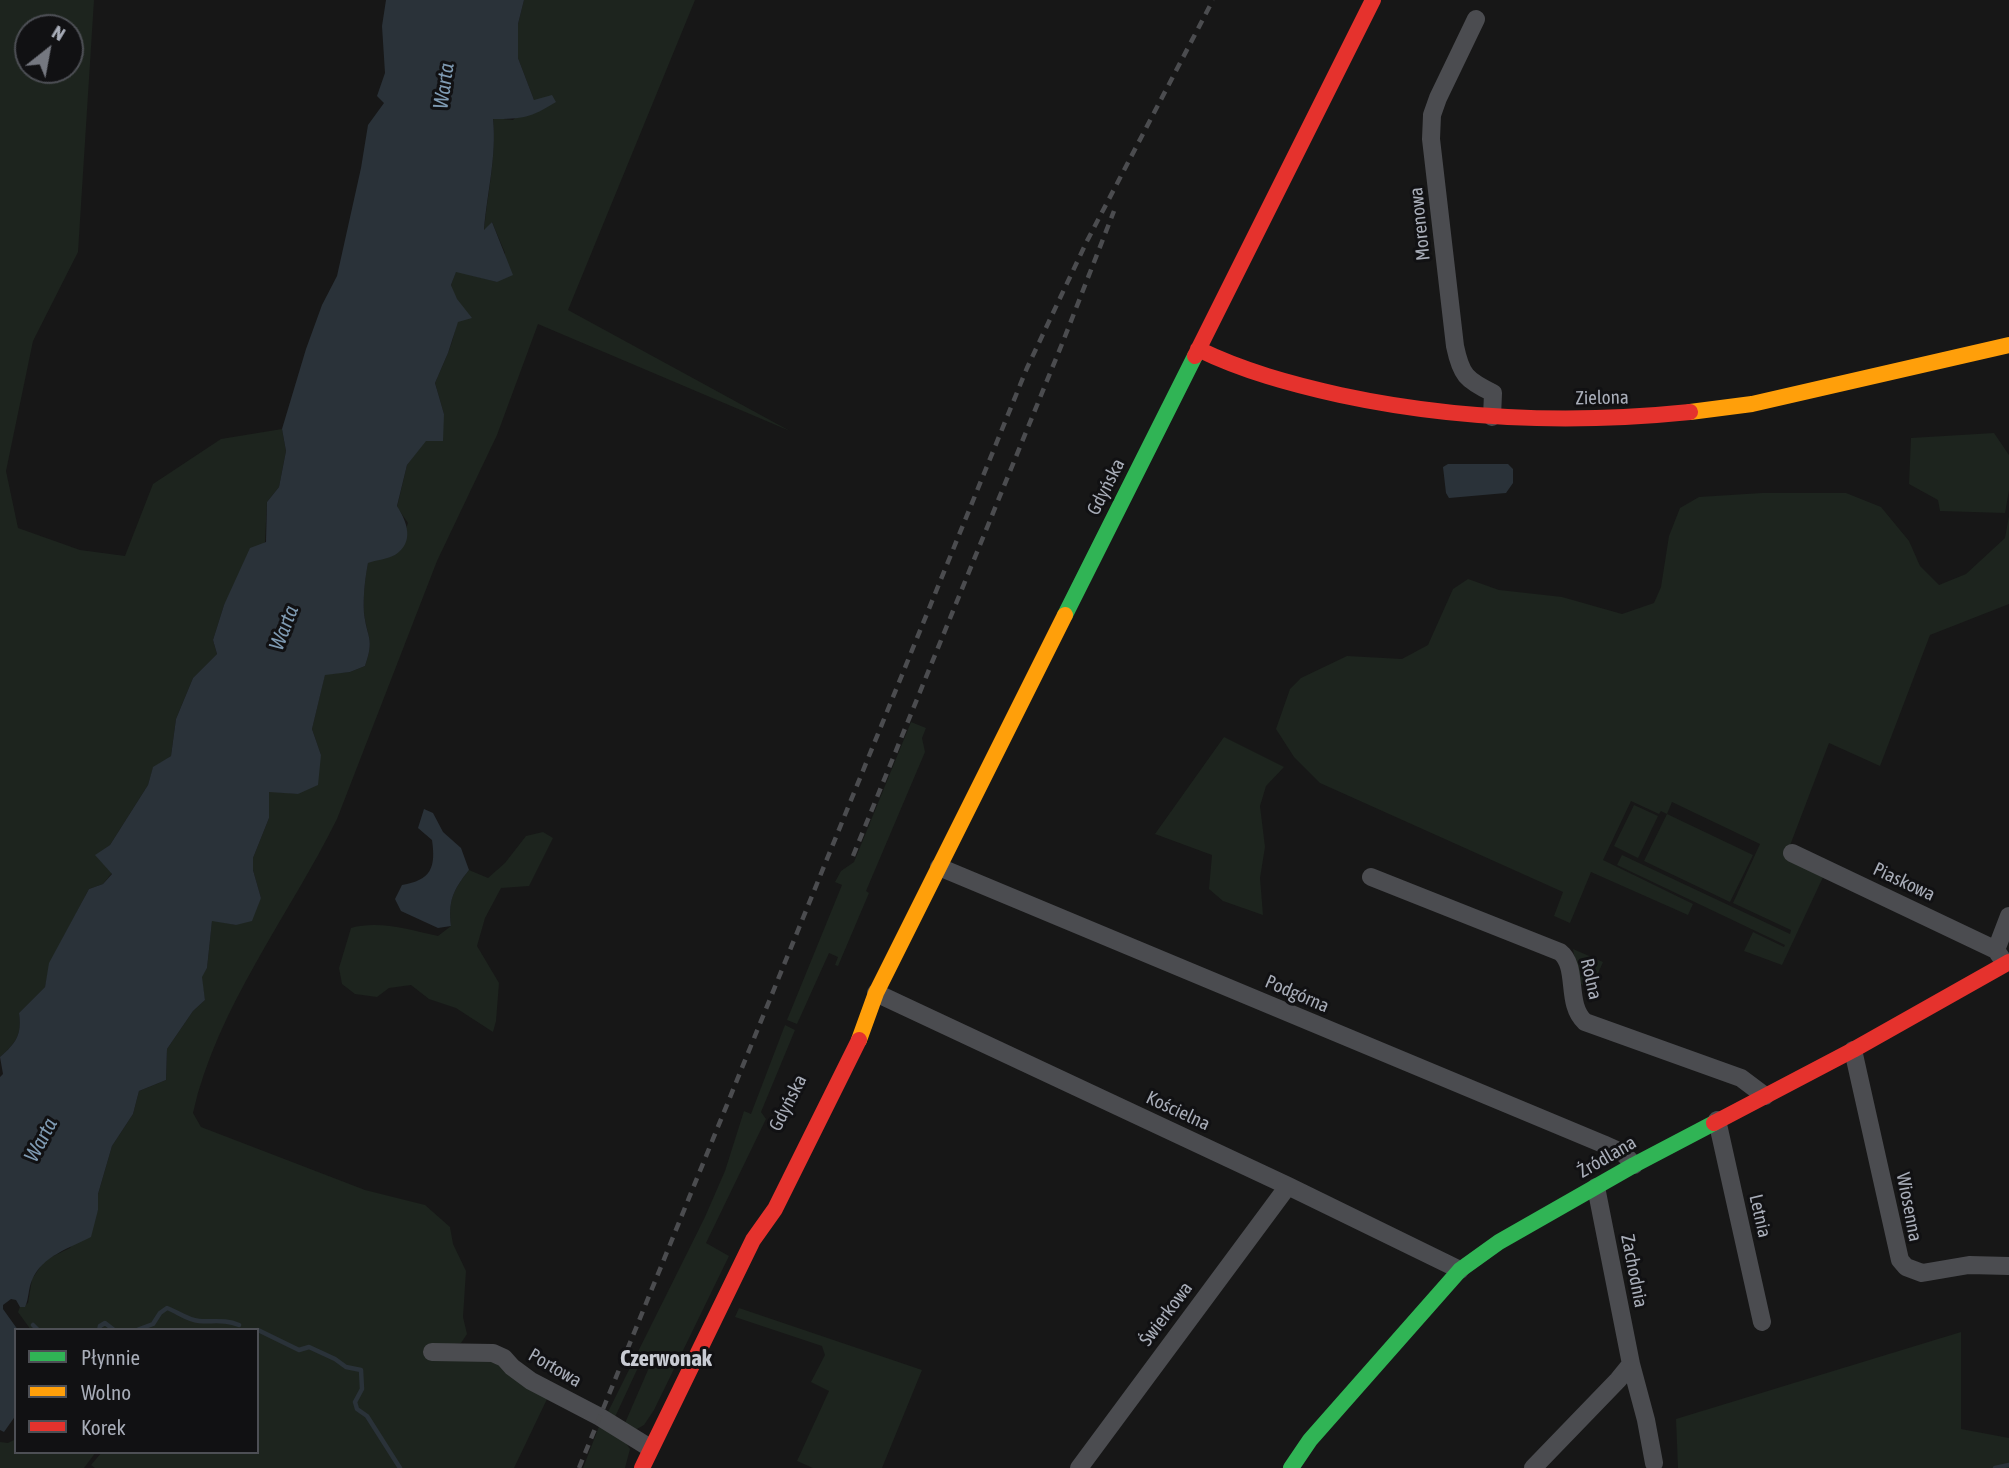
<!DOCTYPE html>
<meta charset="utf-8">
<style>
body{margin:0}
#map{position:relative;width:2009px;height:1468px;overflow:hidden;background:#171717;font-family:"Asap Condensed",sans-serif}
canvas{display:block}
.legend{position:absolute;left:14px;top:1328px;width:245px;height:126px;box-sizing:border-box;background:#111113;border:2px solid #4d4f55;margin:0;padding:9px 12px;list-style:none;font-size:21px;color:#a8adb8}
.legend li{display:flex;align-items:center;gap:14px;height:35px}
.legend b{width:35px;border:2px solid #4d4f55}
.north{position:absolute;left:14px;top:14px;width:70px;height:70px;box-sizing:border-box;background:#111113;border:2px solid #4d4f55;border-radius:50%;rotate:31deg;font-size:19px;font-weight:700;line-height:28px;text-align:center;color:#a8adb8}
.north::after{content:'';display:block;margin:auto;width:24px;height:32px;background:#757880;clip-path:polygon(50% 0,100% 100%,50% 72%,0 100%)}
</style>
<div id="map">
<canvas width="2009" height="1468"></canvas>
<ul class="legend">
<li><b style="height:9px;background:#30b455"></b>Płynnie</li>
<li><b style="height:9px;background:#ff9f0a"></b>Wolno</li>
<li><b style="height:9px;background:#e5322d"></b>Korek</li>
</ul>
<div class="north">N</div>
</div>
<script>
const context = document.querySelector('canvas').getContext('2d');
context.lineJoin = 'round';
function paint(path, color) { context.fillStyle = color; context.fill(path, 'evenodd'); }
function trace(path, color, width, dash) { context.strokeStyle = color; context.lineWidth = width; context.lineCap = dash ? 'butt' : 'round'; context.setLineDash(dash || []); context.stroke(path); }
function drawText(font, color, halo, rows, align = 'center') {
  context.font = font + ' "Asap Condensed",sans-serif'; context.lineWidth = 6; context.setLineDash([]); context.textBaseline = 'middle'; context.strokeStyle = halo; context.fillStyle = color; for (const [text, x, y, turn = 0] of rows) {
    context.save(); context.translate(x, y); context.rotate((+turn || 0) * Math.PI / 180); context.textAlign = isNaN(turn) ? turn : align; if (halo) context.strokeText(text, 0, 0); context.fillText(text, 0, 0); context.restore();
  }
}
const green = new Path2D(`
 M 0,0 L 94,0 L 78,252 L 33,341 L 6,471 L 18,528 L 80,550 L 125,556 L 153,484 L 221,439 L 282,429 L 286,451 L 279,487 L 267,502 L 265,542 L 224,605 L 213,640 L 217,654 L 193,678 L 176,719 L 171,756 L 153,768 L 148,785 L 110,845 L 96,855 L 112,873 L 103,884 L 89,889 L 50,963 L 45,987 L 19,1013 C 22,1035 16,1043 0,1057 ZM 28,28 L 70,28 L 70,70 L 28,70 Z
 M 524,0 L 695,0 L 568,310 L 790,431 L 538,324 L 497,435 L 437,561 L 337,819 C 290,914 216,1009 193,1113 L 201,1127 L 365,1190 L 425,1205 L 450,1227 L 453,1244 L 466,1271 L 463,1317 L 467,1334 L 461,1343 L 446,1345 L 492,1361 L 548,1397 L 514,1468 L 95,1468 L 91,1465 L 102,1452 L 257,1452 L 257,1330 L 31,1330 L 18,1312 L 20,1307 L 23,1307 L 28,1303 L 32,1279 L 45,1260 L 70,1248 L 98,1210 L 98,1194 L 112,1146 L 133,1114 L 139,1091 L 166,1080 L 167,1049 L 193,1011 L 205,1000 L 201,977 L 207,968 L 212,920 L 236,925 L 261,898 L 253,870 L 253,858 L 269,818 L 269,791 L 298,794 L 321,755 L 312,729 L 325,674 L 350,672 L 365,666 C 375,638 367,639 364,612 C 363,595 365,579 368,562 L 395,555 L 408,523 L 397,507 L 407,465 L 444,414 L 435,383 C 449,351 466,320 451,285 L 456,271 L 497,282 L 505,253 L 492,222 L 484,232 C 487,195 497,155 493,118 L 513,120 L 534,100 L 518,58 L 518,24 Z
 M 1994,433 L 2009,455 L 2009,490 L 2005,513 L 1940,511 L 1938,500 L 1909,484 L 1911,438 Z
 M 1762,493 L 1846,493 L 1881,507 L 1909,541 L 1920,566 L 1939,585 L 1966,574 L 2005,538 L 2009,516 L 2009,604 L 1930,635 L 1880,766 L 1829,743 L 1786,856 L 1824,875 L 1782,965 L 1744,951 L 1753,932 L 1784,947 L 1785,945 L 1617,865 L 1622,855 L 1790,934 L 1791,930 L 1733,903 L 1760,844 L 1672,802 L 1667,814 L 1753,855 L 1730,902 L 1644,861 L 1667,814 L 1661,811 L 1659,814 L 1631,801 L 1603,860 L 1693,904 L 1688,915 L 1591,872 L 1570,923 L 1554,916 L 1563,892 L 1320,783 L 1294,757 L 1276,729 L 1290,689 L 1301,678 L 1347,656 L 1402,659 L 1428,645 L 1453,589 L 1468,579 L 1499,590 L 1562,597 L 1622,614 L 1654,603 L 1661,587 L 1669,536 L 1680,508 L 1699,497 Z
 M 911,722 L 926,728 L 922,738 L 925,752 L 866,891 L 869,893 L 838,966 L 835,965 L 838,957 L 829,953 L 797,1024 L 787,1020 L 842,885 L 835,882 L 841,871 L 854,862 Z
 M 1224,737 L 1284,767 L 1266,786 L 1260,806 L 1265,847 L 1260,878 L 1263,915 L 1223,901 L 1209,889 L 1212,855 L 1155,834 Z
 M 1634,805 L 1658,816 L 1638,858 L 1614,846 Z
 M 543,832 L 553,838 L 529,886 L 501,888 L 485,918 L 477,946 L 499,983 L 496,1021 L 493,1032 L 456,1008 L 429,999 L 411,985 L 389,988 L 377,997 L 355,994 L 342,984 L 339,968 L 351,928 C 379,920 410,930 438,936 L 451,926 C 448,901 453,890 469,870 L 488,878 L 505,863 L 526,836 Z
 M 1573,949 L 1603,962 L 1591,989 L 1579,983 Z
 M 785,1025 L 795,1030 L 761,1112 L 766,1119 L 706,1243 L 729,1256 L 654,1410 L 644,1425 L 635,1430 L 625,1423 L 651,1363 L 642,1359 L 615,1417 L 608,1412 L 705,1217 L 725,1171 L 744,1111 L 751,1114 Z
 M 739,1308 L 922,1370 L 882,1468 L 813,1468 L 797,1461 L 829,1391 L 811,1382 L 825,1355 L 822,1346 L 735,1317 Z
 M 1961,1332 L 1961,1429 L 2009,1438 L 2009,1468 L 1678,1468 L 1676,1419 Z
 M 600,1424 L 626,1443 L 630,1449 L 625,1468 L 583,1468 Z
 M 16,1439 L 16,1452 L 96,1452 L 84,1468 L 0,1468 L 0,1442 L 8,1443 Z`);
const water = new Path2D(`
 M 386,0 L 524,0 L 518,24 L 518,58 L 534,100 L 552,95 L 556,102 C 530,118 523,119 493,119 C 497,155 487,193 484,230 L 492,222 L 513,275 L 497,282 L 456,272 L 451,285 L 457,299 L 472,318 L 458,322 L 448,353 L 435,383 L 444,414 L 443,441 L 426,441 L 407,465 L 397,506 C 407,522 415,542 395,555 C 388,559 376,560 368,563 C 365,579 363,596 364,613 C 367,639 375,638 365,666 L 350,672 L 325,675 L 312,729 L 321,755 L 318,785 L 298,794 L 269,792 L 269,818 L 253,858 L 253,870 L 261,898 L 252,921 L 236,925 L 212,921 L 207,968 L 202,977 L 205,1000 L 193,1011 L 167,1049 L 166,1080 L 139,1091 L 133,1114 L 112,1146 L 98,1194 L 98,1210 L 91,1237 C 70,1248 42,1256 32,1280 C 28,1289 29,1299 25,1307 L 20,1307 L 16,1300 L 11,1299 L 3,1305 L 3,1309 L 18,1330 L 16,1330 L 16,1415 L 4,1432 L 0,1430 L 0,1077 L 3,1074 L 0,1057 C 16,1043 22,1035 19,1013 L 45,987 L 49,963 L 89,889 L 103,884 L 112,874 L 95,855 L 110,845 L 148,785 L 153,767 L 171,756 L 176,719 L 193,678 L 217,654 L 213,640 L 224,605 L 250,548 L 266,542 L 267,502 L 279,487 L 286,451 L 282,429 L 306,349 L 322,305 L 337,276 L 361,168 L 368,125 L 384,103 L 377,96 L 385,73 L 382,26 Z
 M 1448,464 L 1508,464 L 1513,469 L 1513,483 L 1506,493 L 1449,498 L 1446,493 L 1443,467 Z
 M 424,809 L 433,813 L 443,832 L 461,848 L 469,870 C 453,890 448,901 451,926 L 438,928 L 401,911 L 395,899 L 402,885 C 431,880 436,868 432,840 L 418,828 Z`);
const stream = new Path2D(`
 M 33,1325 L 38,1330
 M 99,1330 L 100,1326 L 105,1323 L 114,1330
 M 137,1330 L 153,1324 L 160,1313 L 167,1308 C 178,1312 187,1320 199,1321 C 214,1322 225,1319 239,1325
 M 258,1330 L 299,1350 L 309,1347 L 335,1359 L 346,1367 L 361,1370 L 362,1389 L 355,1402 L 357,1409 L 367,1416 L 400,1468
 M 1995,1468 L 2009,1465`);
const street = new Path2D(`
 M 1476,19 L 1438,98 L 1432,115 L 1431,139 L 1455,346 C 1461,375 1466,380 1493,393 L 1492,417
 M 1792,853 L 1996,950
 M 939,867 L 1603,1144 L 1623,1153 L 1634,1165
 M 1371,877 L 1560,952 C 1579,967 1565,1004 1585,1022 L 1741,1078 L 1765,1096
 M 2002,959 L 1996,950 L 2009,916
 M 876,993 L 1288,1186 L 1460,1270
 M 1853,1050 L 1900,1260 L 1906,1267 L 1922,1273 L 1969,1265 L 2009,1266
 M 1717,1120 L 1762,1322
 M 432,1352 L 493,1353 L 504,1358 L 512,1367 L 531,1381 L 600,1417 L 650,1448
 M 1631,1364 L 1646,1420 L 1654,1463
 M 1079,1468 L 1288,1186
 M 1533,1468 L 1618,1380 L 1631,1364 L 1596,1187`);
const fast = new Path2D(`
 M 1065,615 L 1195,356
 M 1291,1468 L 1310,1440 L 1460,1270 L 1499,1242 L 1634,1165 L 1714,1123`);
const slow = new Path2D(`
 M 1690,412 L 1752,404 L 2009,345
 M 859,1040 L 876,993 L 1065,615`);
const jam = new Path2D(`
 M 1198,349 C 1243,371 1291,384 1340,395 C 1456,420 1572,424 1690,412
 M 1195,356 L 1373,0
 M 1714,1123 L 1853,1050 L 2009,962
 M 642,1468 L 753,1240 L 775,1209 L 859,1040`);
const rail = new Path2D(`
 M 853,856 L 1064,339 L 1114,211
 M 579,1468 L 1027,368 L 1087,241 L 1213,0`);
const streetNames = [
 ["Morenowa",1420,224,-96],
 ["Zielona",1602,398,-1],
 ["Gdyńska",1106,487,-63],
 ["Piaskowa",1904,882,25],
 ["Rolna",1591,979,77],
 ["Podgórna",1297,994,23],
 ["Gdyńska",788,1103,-63],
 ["Kościelna",1178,1111,25],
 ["Źródlana",1607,1157,-30],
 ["Wiosenna",1909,1207,79],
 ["Letnia",1760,1216,77],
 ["Zachodnia",1634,1271,79],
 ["Świerkowa",1166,1314,-53],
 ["Portowa",555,1368,30]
];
const waterNames = [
 ["Warta",444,86,-82],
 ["Warta",284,628,-69],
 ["Warta",41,1140,-62]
];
const quarterNames = [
 ["Czerwonak",666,1359]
];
paint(green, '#1d241e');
paint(water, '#2a3239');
trace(stream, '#2a3239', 4.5);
trace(street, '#4b4c50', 18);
trace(fast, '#30b455', 16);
trace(slow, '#ff9f0a', 16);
trace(jam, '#e5322d', 16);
trace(rail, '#4b4c4f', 4.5, [9, 7]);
drawText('19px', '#a8adb8', '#111113', streetNames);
drawText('italic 21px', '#7f9bb3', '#111113', waterNames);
drawText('bold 23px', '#c9ccd4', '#111113', quarterNames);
</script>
